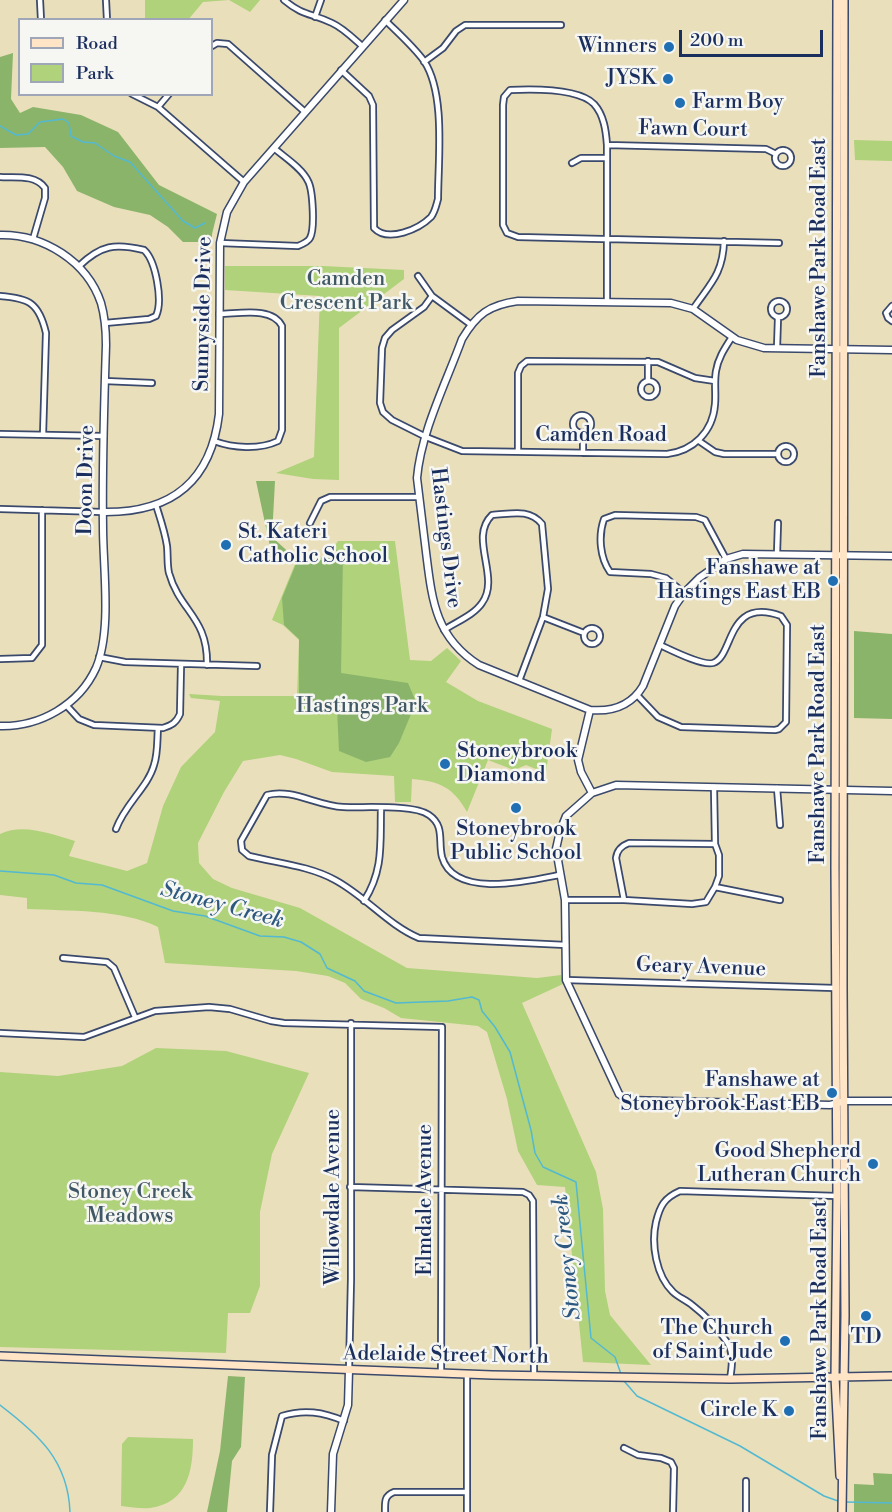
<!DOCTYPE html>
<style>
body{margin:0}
#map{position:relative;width:892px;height:1512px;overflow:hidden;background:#eadfbb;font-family:"Libre Bodoni",serif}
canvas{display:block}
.legend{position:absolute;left:18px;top:18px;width:195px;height:78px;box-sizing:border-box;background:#f6f6f2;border:2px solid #9ea6b7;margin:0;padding:8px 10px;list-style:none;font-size:18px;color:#1b2f5e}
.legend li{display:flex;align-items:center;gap:12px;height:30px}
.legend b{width:30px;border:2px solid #9ea6b7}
.scale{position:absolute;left:679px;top:30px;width:144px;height:27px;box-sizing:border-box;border:3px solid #1b2f5e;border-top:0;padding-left:8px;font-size:18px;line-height:21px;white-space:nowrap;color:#1b2f5e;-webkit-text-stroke:4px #f6f6f2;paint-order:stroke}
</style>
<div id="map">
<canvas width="892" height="1512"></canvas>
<ul class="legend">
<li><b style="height:8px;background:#ffe4c6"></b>Road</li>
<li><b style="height:16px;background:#afd27b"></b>Park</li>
</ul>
<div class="scale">200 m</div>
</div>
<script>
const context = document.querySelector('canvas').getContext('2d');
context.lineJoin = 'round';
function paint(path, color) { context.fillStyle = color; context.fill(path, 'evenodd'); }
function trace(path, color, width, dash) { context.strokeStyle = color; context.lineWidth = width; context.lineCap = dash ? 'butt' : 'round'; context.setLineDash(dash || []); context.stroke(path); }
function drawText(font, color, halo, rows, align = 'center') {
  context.font = font + ' "Libre Bodoni",serif'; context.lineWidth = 5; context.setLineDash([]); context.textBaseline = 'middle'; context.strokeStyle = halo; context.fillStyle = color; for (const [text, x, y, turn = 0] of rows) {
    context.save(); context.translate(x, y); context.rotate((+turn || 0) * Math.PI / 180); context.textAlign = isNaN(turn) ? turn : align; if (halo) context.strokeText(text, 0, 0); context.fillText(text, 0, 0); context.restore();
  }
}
const green = new Path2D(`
 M 145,0 L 260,0 L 250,12 L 229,0 L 203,2 L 188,20 L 145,19 Z
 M 854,140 L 892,141 L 892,161 L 855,160 Z
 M 225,266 L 323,266 L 404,270 L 404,279 L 339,328 L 339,480 L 313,479 L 276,473 L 314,457 L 320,296 L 225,290 Z
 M 338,541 L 395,541 L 410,660 L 431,661 L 447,648 L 461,661 L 446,682 L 478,701 L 552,729 L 546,773 L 526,765 L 514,770 L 488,760 L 467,812 C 453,787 439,781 412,779 L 411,802 L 395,802 L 394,776 L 332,772 L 296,759 L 280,755 L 243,761 L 224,792 L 198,843 L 199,863 L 213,879 L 232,888 L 300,908 L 407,968 L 537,978 L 561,975 L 563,984 L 522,1003 L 596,1172 L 603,1209 L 605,1291 L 610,1315 L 651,1365 L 583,1362 L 565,1187 L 537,1185 L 518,1151 L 507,1099 L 487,1032 L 478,1026 L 401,1018 L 384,1008 L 361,999 L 345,983 L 328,976 L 296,971 L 165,963 L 158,927 C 122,909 67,911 27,909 L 27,898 L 0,895 L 0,834 C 24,823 50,834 75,841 L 69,856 L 127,871 L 147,863 L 163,806 L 181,767 L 215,732 L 220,701 L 191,698 L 189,694 L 222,696 L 297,696 L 299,640 L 283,625 L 272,620 L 297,559 L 327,557 Z
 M 156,1048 L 226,1051 L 309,1073 L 272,1154 L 260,1212 L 260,1286 L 250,1313 L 228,1313 L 226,1353 L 0,1347 L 0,1072 L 58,1076 L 122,1066 Z
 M 128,1437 L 193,1439 C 193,1470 188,1503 150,1508 C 141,1509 131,1507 121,1506 L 122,1444 Z`);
const forest = new Path2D(`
 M 13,53 L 11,99 L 20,113 L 33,107 L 81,115 L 118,132 L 159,185 L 217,214 L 212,234 L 212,242 L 183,242 L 168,227 L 150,215 L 114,207 L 77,191 L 63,167 L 45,147 L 0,148 L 0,57 Z
 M 256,481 L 275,481 L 272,537 L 295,558 L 293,563 L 279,562 L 271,551 Z
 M 334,548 L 343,554 L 341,673 L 408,683 L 416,702 L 399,743 L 390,757 L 366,762 L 339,751 L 337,709 L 299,707 L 299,639 L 284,625 L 282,598 L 296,564 L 327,559 Z
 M 854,631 L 892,634 L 892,719 L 854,718 Z
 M 228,1376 L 245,1377 L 241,1447 L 232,1461 L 227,1512 L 207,1512 L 220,1451 Z
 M 873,1473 L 892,1474 L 892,1512 L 854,1512 L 854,1484 L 874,1485 Z`);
const stream = new Path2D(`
 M 0,126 L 16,135 L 28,134 L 40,122 L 63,119 L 69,123 L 71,136 L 83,142 L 95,143 L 114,156 L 130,162 L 183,221 L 195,228 L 205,223
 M 0,871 L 54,875 L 76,883 L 102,885 L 173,911 L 205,916 L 260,936 L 284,937 L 301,942 L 320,954 L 327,968 L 355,981 L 364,991 L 396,1003 L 448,1001 L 472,997 L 479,1000 L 482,1011 L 495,1027 L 510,1052 L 531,1130 L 535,1153 L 543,1167 L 576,1182 L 591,1338 L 615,1357 L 621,1374
 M 624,1381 L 637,1396 L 740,1446 L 824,1496 L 838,1501
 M 0,1405 C 38,1434 68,1460 70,1512
 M 846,1502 L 892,1503`);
const minor = new Path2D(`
 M 40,0 L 41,20
 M 106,0 L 107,20
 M 284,0 C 303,16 311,13 332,23 C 343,28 353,38 362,46
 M 315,17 L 321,0
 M 212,46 L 217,43 L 228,44 L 305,112
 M 424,62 L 443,48 L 456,31 L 465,25 L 561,25
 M 341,70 L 369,96 L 373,105 L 374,228 C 388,243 419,229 431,217 C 435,212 436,206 438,199 C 438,160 446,94 424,61 C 413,46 398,33 385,20
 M 132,94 L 158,107 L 244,182
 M 158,107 L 169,94
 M 607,145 L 766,149 L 776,154
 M775 158a8 8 0 1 1 16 0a8 8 0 1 1-16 0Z
 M 572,163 L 581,158 L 607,158
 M 0,177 C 15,178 35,174 45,188 L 45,198 L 33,239
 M 220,243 L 298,246 C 303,244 308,242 310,238 C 315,229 313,190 308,181 C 302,168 284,157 274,148
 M 79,266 C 101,245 115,243 144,250 C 156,261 163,301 156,316 L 149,319 L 105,323
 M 418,276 L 432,296 L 470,324
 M 0,296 C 29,298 39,303 46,333 L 43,435
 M 432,296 L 424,307 L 392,330 L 385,338 L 382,348 L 380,403 L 383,412 L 392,420 L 426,437 L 462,451 L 667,454 C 693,451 713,432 715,404 C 716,393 714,382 716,371 C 718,358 725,348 732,337
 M771 309a8 8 0 1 1 16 0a8 8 0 1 1-16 0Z
 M 607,302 L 607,145 C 606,131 604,115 594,104 C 578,88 532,89 510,90 L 504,97 L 503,105 L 503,225 L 507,233 L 518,237 L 602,239 L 607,239 L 779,243
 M 892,306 L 886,313 L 888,318 L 892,321
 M 693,309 C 710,284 723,274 724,241
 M 777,348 L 778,318
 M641 389a8 8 0 1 1 16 0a8 8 0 1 1-16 0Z
 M 105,381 L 152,383
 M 648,381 L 648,361
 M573 424a9 9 0 1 1 18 0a9 9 0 1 1-18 0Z
 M 0,434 L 104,436
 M 214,441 C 233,448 259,450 278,441 L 282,430 L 282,326 C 272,306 238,314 219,314
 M 699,441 L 715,452 L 724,454 L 777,454
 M778 454a8 8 0 1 1 16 0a8 8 0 1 1-16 0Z
 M 518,452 L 518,373 L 521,366 L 527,361 L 658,362 L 695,378 L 715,381
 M 583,453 L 583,433
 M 156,505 C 160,518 165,532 167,546 C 168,555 167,565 169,573 C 180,612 208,617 207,665
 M 0,509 L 103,512
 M 310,523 L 321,501 L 330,497 L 419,497
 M 777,554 L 778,523
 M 684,593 L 666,578 L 651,574 L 610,572 C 600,558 598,536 604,519 L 615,515 L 696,517 L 705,520 L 726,559
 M 543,617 L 584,633
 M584 636a8 8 0 1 1 16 0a8 8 0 1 1-16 0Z
 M 444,630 C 456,622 474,615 482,603 C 501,577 468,538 492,515 C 511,514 529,508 542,524 L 548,589 L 543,617 L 519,681
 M 99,657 L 125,662 L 257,666
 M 0,659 L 32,658 L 42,645 L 42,510
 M 637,695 L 658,717 L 681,727 L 775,730 L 779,729 L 786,722 L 787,625 L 781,616 C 726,596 734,657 713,663 C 702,666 671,650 660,645
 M 66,705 L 79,719 L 94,725 L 163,728 C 172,725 176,723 180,714 L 181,665
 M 777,788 L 780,825
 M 116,829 C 125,804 148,787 154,765 C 158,753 157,740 158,728
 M 559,875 C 529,881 454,899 442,857 C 438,841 445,826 429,815 C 414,804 363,808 343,807 C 317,806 292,788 267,795 L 241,841 L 242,850 L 249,856 C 277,863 310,866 335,880 C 365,896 388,925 419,938 L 566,945
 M 715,887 L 780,900
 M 565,900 L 624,900 L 692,904 L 706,902 L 715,887 L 719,876 L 719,855 L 715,844 L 714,787
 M 624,900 L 616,858 C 617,850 621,846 629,843 L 715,844
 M 364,901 C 384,870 380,843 381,808
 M 63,958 L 107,962 L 114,968 L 135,1017
 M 566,980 L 835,988
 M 0,1033 L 84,1037 L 155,1011 L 209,1007 L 230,1009 L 271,1021 L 284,1023 L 442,1027 L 441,1373
 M 350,1187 L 523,1192 L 529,1195 L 533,1201 L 534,1375
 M 349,1370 L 351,1279 L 351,1023
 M 467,1374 L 467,1512
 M 730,1379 C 732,1367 734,1353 727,1342 C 718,1329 705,1315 692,1305 C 686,1300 678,1297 673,1292 C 656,1276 651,1244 656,1222 C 660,1206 664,1198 680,1191 L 837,1196
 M 624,1448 L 638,1455 L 661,1458 L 671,1462 L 674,1468 L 673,1512
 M 270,1512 L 272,1455 L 282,1416 C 304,1409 323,1412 344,1421
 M 385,1512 C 385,1502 384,1496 394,1492 L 467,1492
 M 746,1512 L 746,1481`);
const tertiary = new Path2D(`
 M 0,235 C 43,234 87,261 101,303 C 105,317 106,331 106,345 C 104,406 102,467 103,528 C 103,568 112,631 96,668 C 79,705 40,727 0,726
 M 892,350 L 764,348 L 737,340 L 693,309 L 671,303 L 518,301 C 489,305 477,314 462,339 C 446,383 421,432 417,478 C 420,503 423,527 426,552 C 432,600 435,637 479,665 L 590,710 C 612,712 631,706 643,686 L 675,606 L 684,593 L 699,578 L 726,559 L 743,554 L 892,556
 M 103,512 C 171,513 211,482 219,414 L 220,243 L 227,212 L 244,182 L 404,0
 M 590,710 L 578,760 L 581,772 L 592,793
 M 892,791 L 616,785 L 592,793 L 566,816 L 560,831 L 556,849 L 565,900 L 566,980 L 619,1094 L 627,1100 L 830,1105 L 845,1101 L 892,1101
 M 331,1512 L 333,1454 L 348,1405 L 349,1370`);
const secondary = new Path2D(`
 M 837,0 L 835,867 L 837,1196 L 835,1377 L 840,1476
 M 0,1356 L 492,1375 L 730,1379 L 892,1376
 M 842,1512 L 845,1315 L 843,988 L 844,0`);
const markers = [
 [669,47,6,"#1f6fb2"],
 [668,79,6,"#1f6fb2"],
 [680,103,6,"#1f6fb2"],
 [226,545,6,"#1f6fb2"],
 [833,581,6,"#1f6fb2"],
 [445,764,6,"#1f6fb2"],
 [516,808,6,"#1f6fb2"],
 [832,1093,6,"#1f6fb2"],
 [873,1164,6,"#1f6fb2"],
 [866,1316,6,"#1f6fb2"],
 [785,1341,6,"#1f6fb2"],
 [789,1411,6,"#1f6fb2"]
];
const poiNames = [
 ["Winners",657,47],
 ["JYSK",656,79],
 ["Farm Boy",692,103,"left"],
 ["St. Kateri",238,533,"left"],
 ["Catholic School",238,557,"left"],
 ["Fanshawe at",821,569],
 ["Hastings East EB",821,593],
 ["Stoneybrook",457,752,"left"],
 ["Diamond",457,776,"left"],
 ["Stoneybrook",516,830,"center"],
 ["Public School",516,854,"center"],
 ["Fanshawe at",820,1081],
 ["Stoneybrook East EB",820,1105],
 ["Good Shepherd",861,1152],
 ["Lutheran Church",861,1176],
 ["The Church",773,1329],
 ["of Saint Jude",773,1353],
 ["TD",866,1338,"center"],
 ["Circle K",777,1411]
];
const streetNames = [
 ["Fawn Court",693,130,1],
 ["Fanshawe Park Road East",820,258,-90],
 ["Sunnyside Drive",204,314,-89],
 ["Camden Road",601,436],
 ["Doon Drive",87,480,-89],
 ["Hastings Drive",445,538,83],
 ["Fanshawe Park Road East",819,744,-90],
 ["Geary Avenue",701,968,2],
 ["Willowdale Avenue",334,1197,-90],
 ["Elmdale Avenue",426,1200,-90],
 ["Fanshawe Park Road East",821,1320,-90],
 ["Adelaide Street North",446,1356,1]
];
const parkNames = [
 ["Camden",346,280],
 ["Crescent Park",346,304],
 ["Hastings Park",362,707],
 ["Stoney Creek",130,1193],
 ["Meadows",130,1217]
];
const waterNames = [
 ["Stoney Creek",222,906,15],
 ["Stoney Creek",568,1257,-96]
];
paint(green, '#afd27b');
paint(forest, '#8bb46b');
trace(stream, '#53b9d1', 1.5);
trace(minor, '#3a496c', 8);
trace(tertiary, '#3a496c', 9);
trace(secondary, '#3a496c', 10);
trace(minor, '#fff', 4.5);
trace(tertiary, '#fff', 6);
trace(secondary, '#ffe4c6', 7);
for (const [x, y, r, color] of markers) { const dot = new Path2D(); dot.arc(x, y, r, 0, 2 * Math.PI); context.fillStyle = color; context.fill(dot); trace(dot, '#f6f6f2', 2); }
drawText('21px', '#1b2f5e', '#f6f6f2', poiNames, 'right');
drawText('21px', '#1b2f5e', '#f6f6f2', streetNames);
drawText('21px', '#405865', '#f6f6f2', parkNames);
drawText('italic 22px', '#2c5880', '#f6f6f2', waterNames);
</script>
